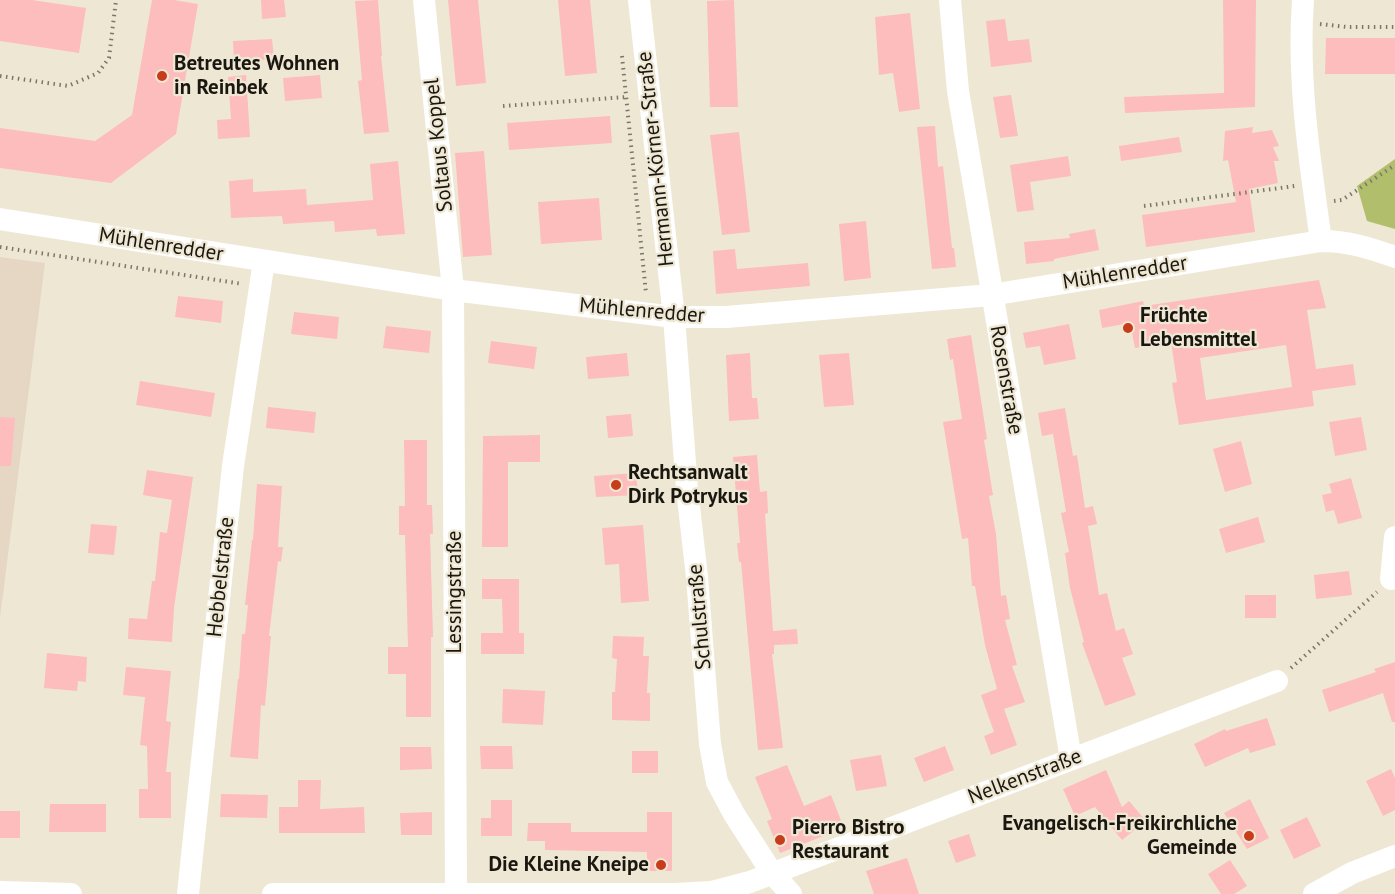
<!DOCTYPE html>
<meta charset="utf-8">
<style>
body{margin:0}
canvas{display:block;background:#eee7d4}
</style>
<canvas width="1395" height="894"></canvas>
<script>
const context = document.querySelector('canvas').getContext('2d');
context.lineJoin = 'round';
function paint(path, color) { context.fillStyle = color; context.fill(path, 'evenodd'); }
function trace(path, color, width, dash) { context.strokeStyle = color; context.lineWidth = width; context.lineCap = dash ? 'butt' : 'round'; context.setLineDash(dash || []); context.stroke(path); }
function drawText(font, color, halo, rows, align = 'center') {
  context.font = font + ' "PT Sans",sans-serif'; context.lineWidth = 4.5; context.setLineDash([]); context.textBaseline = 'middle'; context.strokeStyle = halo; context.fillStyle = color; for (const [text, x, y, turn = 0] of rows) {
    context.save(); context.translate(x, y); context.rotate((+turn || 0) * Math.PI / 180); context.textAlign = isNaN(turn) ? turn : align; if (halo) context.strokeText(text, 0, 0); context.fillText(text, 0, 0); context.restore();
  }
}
const education = new Path2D(`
 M 0,257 L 45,263 L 0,618 Z`);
const green = new Path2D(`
 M 1395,159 L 1395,229 L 1367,221 L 1357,186 Z`);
const building = new Path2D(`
 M 0,0 L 32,0 L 86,8 L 79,53 L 0,41 Z
 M 152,0 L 174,0 L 198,4 L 176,134 L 111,183 L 0,168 L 0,128 L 95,141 L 132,115 Z
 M 261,0 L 284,0 L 286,17 L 262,19 Z
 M 378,0 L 382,56 L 381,56 L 389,132 L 364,134 L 358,81 L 362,80 L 355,1 Z
 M 448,0 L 478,0 L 486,83 L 456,86 Z
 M 558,0 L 590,0 L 597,73 L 565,76 Z
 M 734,0 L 738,107 L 710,107 L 707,1 Z
 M 1223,0 L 1256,0 L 1255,107 L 1125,113 L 1124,97 L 1224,93 Z
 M 910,13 L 920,109 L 899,112 L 893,73 L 879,75 L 875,17 Z
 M 1005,19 L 1008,41 L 1029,39 L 1032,62 L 991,67 L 986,21 Z
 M 1326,38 L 1395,38 L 1395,74 L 1325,74 Z
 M 272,39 L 274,59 L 234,62 L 233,41 Z
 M 246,75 L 250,137 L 218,139 L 217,120 L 231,119 L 228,77 Z
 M 320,75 L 322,98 L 285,101 L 283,78 Z
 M 1011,95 L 1018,136 L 1000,138 L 993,97 Z
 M 610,116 L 612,143 L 509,150 L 507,123 Z
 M 935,126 L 938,167 L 943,166 L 952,248 L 954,248 L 956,267 L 932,269 L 917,127 Z
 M 1253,127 L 1252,133 L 1272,130 L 1279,146 L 1273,147 L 1279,161 L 1274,161 L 1278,183 L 1249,189 L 1255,232 L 1146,247 L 1142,215 L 1236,202 L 1228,160 L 1223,161 L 1225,131 Z
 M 739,132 L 750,232 L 722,235 L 710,135 Z
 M 1179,137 L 1182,152 L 1121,161 L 1119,146 Z
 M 484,151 L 492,255 L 463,257 L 455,153 Z
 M 1068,156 L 1071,176 L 1030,182 L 1034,210 L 1017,212 L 1010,165 Z
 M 398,161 L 405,234 L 377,236 L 376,229 L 335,232 L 334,221 L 283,224 L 282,216 L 231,218 L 229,181 L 253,179 L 253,192 L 306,189 L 307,205 L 373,200 L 370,164 Z
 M 599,198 L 602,240 L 541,244 L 538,202 Z
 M 866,221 L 871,278 L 844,281 L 839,224 Z
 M 1095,229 L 1099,250 L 1054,259 L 1054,261 L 1026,264 L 1024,242 L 1070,238 L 1069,234 Z
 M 735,249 L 737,269 L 808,263 L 810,286 L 716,294 L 713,251 Z
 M 1319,280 L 1326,308 L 1307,310 L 1316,369 L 1353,364 L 1356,385 L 1312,391 L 1314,406 L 1179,425 L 1172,383 L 1177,382 L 1171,342 L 1135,348 L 1130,323 L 1102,328 L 1099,310 L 1143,301 L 1144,306 ZM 1286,345 L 1292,387 L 1206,400 L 1200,358 Z
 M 178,296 L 223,301 L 221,323 L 175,317 Z
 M 294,312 L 339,317 L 337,339 L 291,334 Z
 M 1069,324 L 1076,359 L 1044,365 L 1040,346 L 1026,348 L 1023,333 Z
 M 386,326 L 431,331 L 429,353 L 383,348 Z
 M 971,335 L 987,439 L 984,440 L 993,495 L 989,496 L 996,534 L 1001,596 L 1006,595 L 1010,619 L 1005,620 L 1017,665 L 1012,666 L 1025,702 L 1004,709 L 1017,745 L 991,755 L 984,736 L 994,732 L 981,695 L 997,689 L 985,645 L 975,586 L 972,586 L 968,538 L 962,539 L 943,422 L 962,419 L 953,359 L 950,360 L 947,339 Z
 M 491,341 L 537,347 L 534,369 L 488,363 Z
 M 627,353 L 629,376 L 588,379 L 586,357 Z
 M 750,353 L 752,398 L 757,398 L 759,419 L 729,421 L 726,355 Z
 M 849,353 L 854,405 L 824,407 L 819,355 Z
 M 140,381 L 215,393 L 211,417 L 136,405 Z
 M 268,407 L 316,412 L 314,433 L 266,428 Z
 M 1065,408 L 1073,456 L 1077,455 L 1085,508 L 1093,506 L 1097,524 L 1088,526 L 1099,595 L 1107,593 L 1116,631 L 1124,628 L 1133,654 L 1122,658 L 1136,695 L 1105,706 L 1082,643 L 1084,642 L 1070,588 L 1065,553 L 1069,552 L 1061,513 L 1066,512 L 1053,434 L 1042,436 L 1038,413 Z
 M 631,414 L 633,436 L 608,438 L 606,416 Z
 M 0,417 L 15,418 L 11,466 L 0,466 Z
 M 1361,417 L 1367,450 L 1335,456 L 1329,422 Z
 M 540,435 L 540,462 L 508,462 L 508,547 L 482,547 L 483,436 Z
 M 404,440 L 427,440 L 427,505 L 432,505 L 433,534 L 430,534 L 433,637 L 431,637 L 431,717 L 406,717 L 406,674 L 388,674 L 388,647 L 408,647 L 405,535 L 399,535 L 399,506 L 405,506 Z
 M 1241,441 L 1252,484 L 1225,492 L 1213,449 Z
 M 757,455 L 760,492 L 767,491 L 768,513 L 765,514 L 773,631 L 797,629 L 798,644 L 774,645 L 774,654 L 772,654 L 783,748 L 758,750 L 741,562 L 739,562 L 737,543 L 740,543 L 733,457 Z
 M 147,470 L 193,477 L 174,608 L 172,642 L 128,639 L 129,618 L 147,619 L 152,581 L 155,581 L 160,532 L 167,533 L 172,500 L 143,495 Z
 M 636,473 L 638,495 L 596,497 L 594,476 Z
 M 1351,478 L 1362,518 L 1338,524 L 1334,510 L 1326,512 L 1322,495 L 1332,493 L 1329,484 Z
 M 257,484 L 282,486 L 278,547 L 283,547 L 281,562 L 278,561 L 269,636 L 271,636 L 265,706 L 261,705 L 258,759 L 230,757 L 238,679 L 239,679 L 242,634 L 245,634 L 248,605 L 245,605 L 252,540 L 253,540 Z
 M 1258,517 L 1265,542 L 1226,553 L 1219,529 Z
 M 91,524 L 117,526 L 114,555 L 88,553 Z
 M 643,525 L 649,601 L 621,603 L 619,564 L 605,565 L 602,528 Z
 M 1349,571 L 1352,595 L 1316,599 L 1314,575 Z
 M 482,579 L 519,579 L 519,633 L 524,633 L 524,654 L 481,654 L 481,633 L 503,633 L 502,599 L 482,599 Z
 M 1245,595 L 1276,595 L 1276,618 L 1245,618 Z
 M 613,636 L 644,637 L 643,656 L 649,656 L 647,693 L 650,693 L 650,721 L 612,720 L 612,692 L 615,692 L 617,659 L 612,658 Z
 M 47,653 L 87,657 L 86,682 L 78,681 L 77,691 L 44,688 Z
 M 1395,662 L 1395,722 L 1392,722 L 1383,693 L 1329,712 L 1322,690 L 1376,672 L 1374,669 Z
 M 126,667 L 171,671 L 166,721 L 171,722 L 166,772 L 171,772 L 171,818 L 139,818 L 139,789 L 148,789 L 147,746 L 140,745 L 145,697 L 123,695 Z
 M 503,689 L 545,691 L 543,725 L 502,723 Z
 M 1267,718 L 1276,745 L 1250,753 L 1248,748 L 1205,767 L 1194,744 L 1225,729 L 1226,731 Z
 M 480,746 L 512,746 L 513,769 L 481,769 Z
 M 945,746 L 954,770 L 924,782 L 914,758 Z
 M 400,747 L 431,747 L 432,769 L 400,770 Z
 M 632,751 L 658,751 L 658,773 L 632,773 Z
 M 881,755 L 887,786 L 856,791 L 850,760 Z
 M 787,765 L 804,806 L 831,795 L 844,828 L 780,853 L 767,821 L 772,819 L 755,777 Z
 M 1391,769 L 1395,778 L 1395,810 L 1383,816 L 1366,781 Z
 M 1106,770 L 1122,807 L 1129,801 L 1146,821 L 1122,840 L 1095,807 L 1075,816 L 1063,789 Z
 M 298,780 L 321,780 L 320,809 L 364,807 L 365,833 L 279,833 L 279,807 L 298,807 Z
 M 221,794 L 268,795 L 267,818 L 220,817 Z
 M 1250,799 L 1269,838 L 1247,849 L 1224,813 Z
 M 491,800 L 512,800 L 512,836 L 481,836 L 481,818 L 491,818 Z
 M 50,804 L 106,804 L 106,832 L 49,832 Z
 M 0,811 L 20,811 L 20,838 L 0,838 Z
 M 432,812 L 432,835 L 401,835 L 400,813 Z
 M 647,812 L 672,812 L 672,871 L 647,871 L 647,852 L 545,850 L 545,841 L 527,841 L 528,823 L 571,823 L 571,832 L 647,832 Z
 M 1307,817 L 1321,846 L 1294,859 L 1280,830 Z
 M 969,834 L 976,856 L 956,863 L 948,841 Z
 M 907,858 L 919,894 L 874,894 L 866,871 Z
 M 1230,860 L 1247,886 L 1234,894 L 1221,894 L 1208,874 Z`);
const path = new Path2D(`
 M 1320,24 L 1347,27 L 1395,27
 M 622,56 L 646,293
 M 0,76 L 68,86 L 98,73 L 109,58 L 116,0
 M 503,106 L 626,97
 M 1334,201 L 1342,200 L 1395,165
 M 1144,206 L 1295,186
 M 0,247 L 243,284
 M 1291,668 L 1377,592`);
const minor = new Path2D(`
 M 424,0 L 453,290 L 456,893
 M 639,0 L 674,317 L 687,489 L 697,577 L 710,744 L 717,782 L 734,814 L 772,873 L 791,894
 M 950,0 L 958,91 L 1071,759
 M 1303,0 C 1297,81 1310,162 1321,241
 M 0,219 L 453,290 L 674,317 L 726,317 L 991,295 L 1321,241 C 1348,241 1370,248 1395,257
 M 1391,579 L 1395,537
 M 0,892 L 71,894
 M 188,894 L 233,466 L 264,261
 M 273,894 L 675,894 L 712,892 L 750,882 L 1277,681
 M 1314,894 L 1352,873 L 1395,856`);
const markers = [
 [162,76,6,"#c73d1b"],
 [1128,328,6,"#c73d1b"],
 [616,485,6,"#c73d1b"],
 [1249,836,6,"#c73d1b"],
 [780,840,6,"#c73d1b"],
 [661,865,6,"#c73d1b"]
];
const poiNames = [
 ["Betreutes Wohnen",174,64],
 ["in Reinbek",174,88],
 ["Früchte",1140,316],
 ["Lebensmittel",1140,340],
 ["Rechtsanwalt",628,473],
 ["Dirk Potrykus",628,497],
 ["Evangelisch-Freikirchliche",1237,824,"right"],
 ["Gemeinde",1237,848,"right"],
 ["Pierro Bistro",792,828],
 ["Restaurant",792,852],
 ["Die Kleine Kneipe",649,865,"right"]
];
const streetNames = [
 ["Soltaus Koppel",439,145,-96],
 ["Hermann-Körner-Straße",656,159,-96],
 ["Mühlenredder",161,245,9],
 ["Mühlenredder",1125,273,-9],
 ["Mühlenredder",642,311,5],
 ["Rosenstraße",1006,380,80],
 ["Hebbelstraße",221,577,-84],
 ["Lessingstraße",455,592,-90],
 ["Schulstraße",700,617,-95],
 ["Nelkenstraße",1025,777,-21]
];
paint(education, '#e6d7c4');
paint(green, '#b1be6b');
paint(building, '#fdbdbc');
trace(path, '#7b776b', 4, [1.5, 4.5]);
trace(minor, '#fff', 22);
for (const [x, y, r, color] of markers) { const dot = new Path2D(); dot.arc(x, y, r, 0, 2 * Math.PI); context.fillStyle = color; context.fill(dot); trace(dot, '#eee7d4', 2); }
drawText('bold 21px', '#1a1711', '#eee7d4', poiNames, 'left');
drawText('21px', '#1a1711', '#eee7d4', streetNames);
</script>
